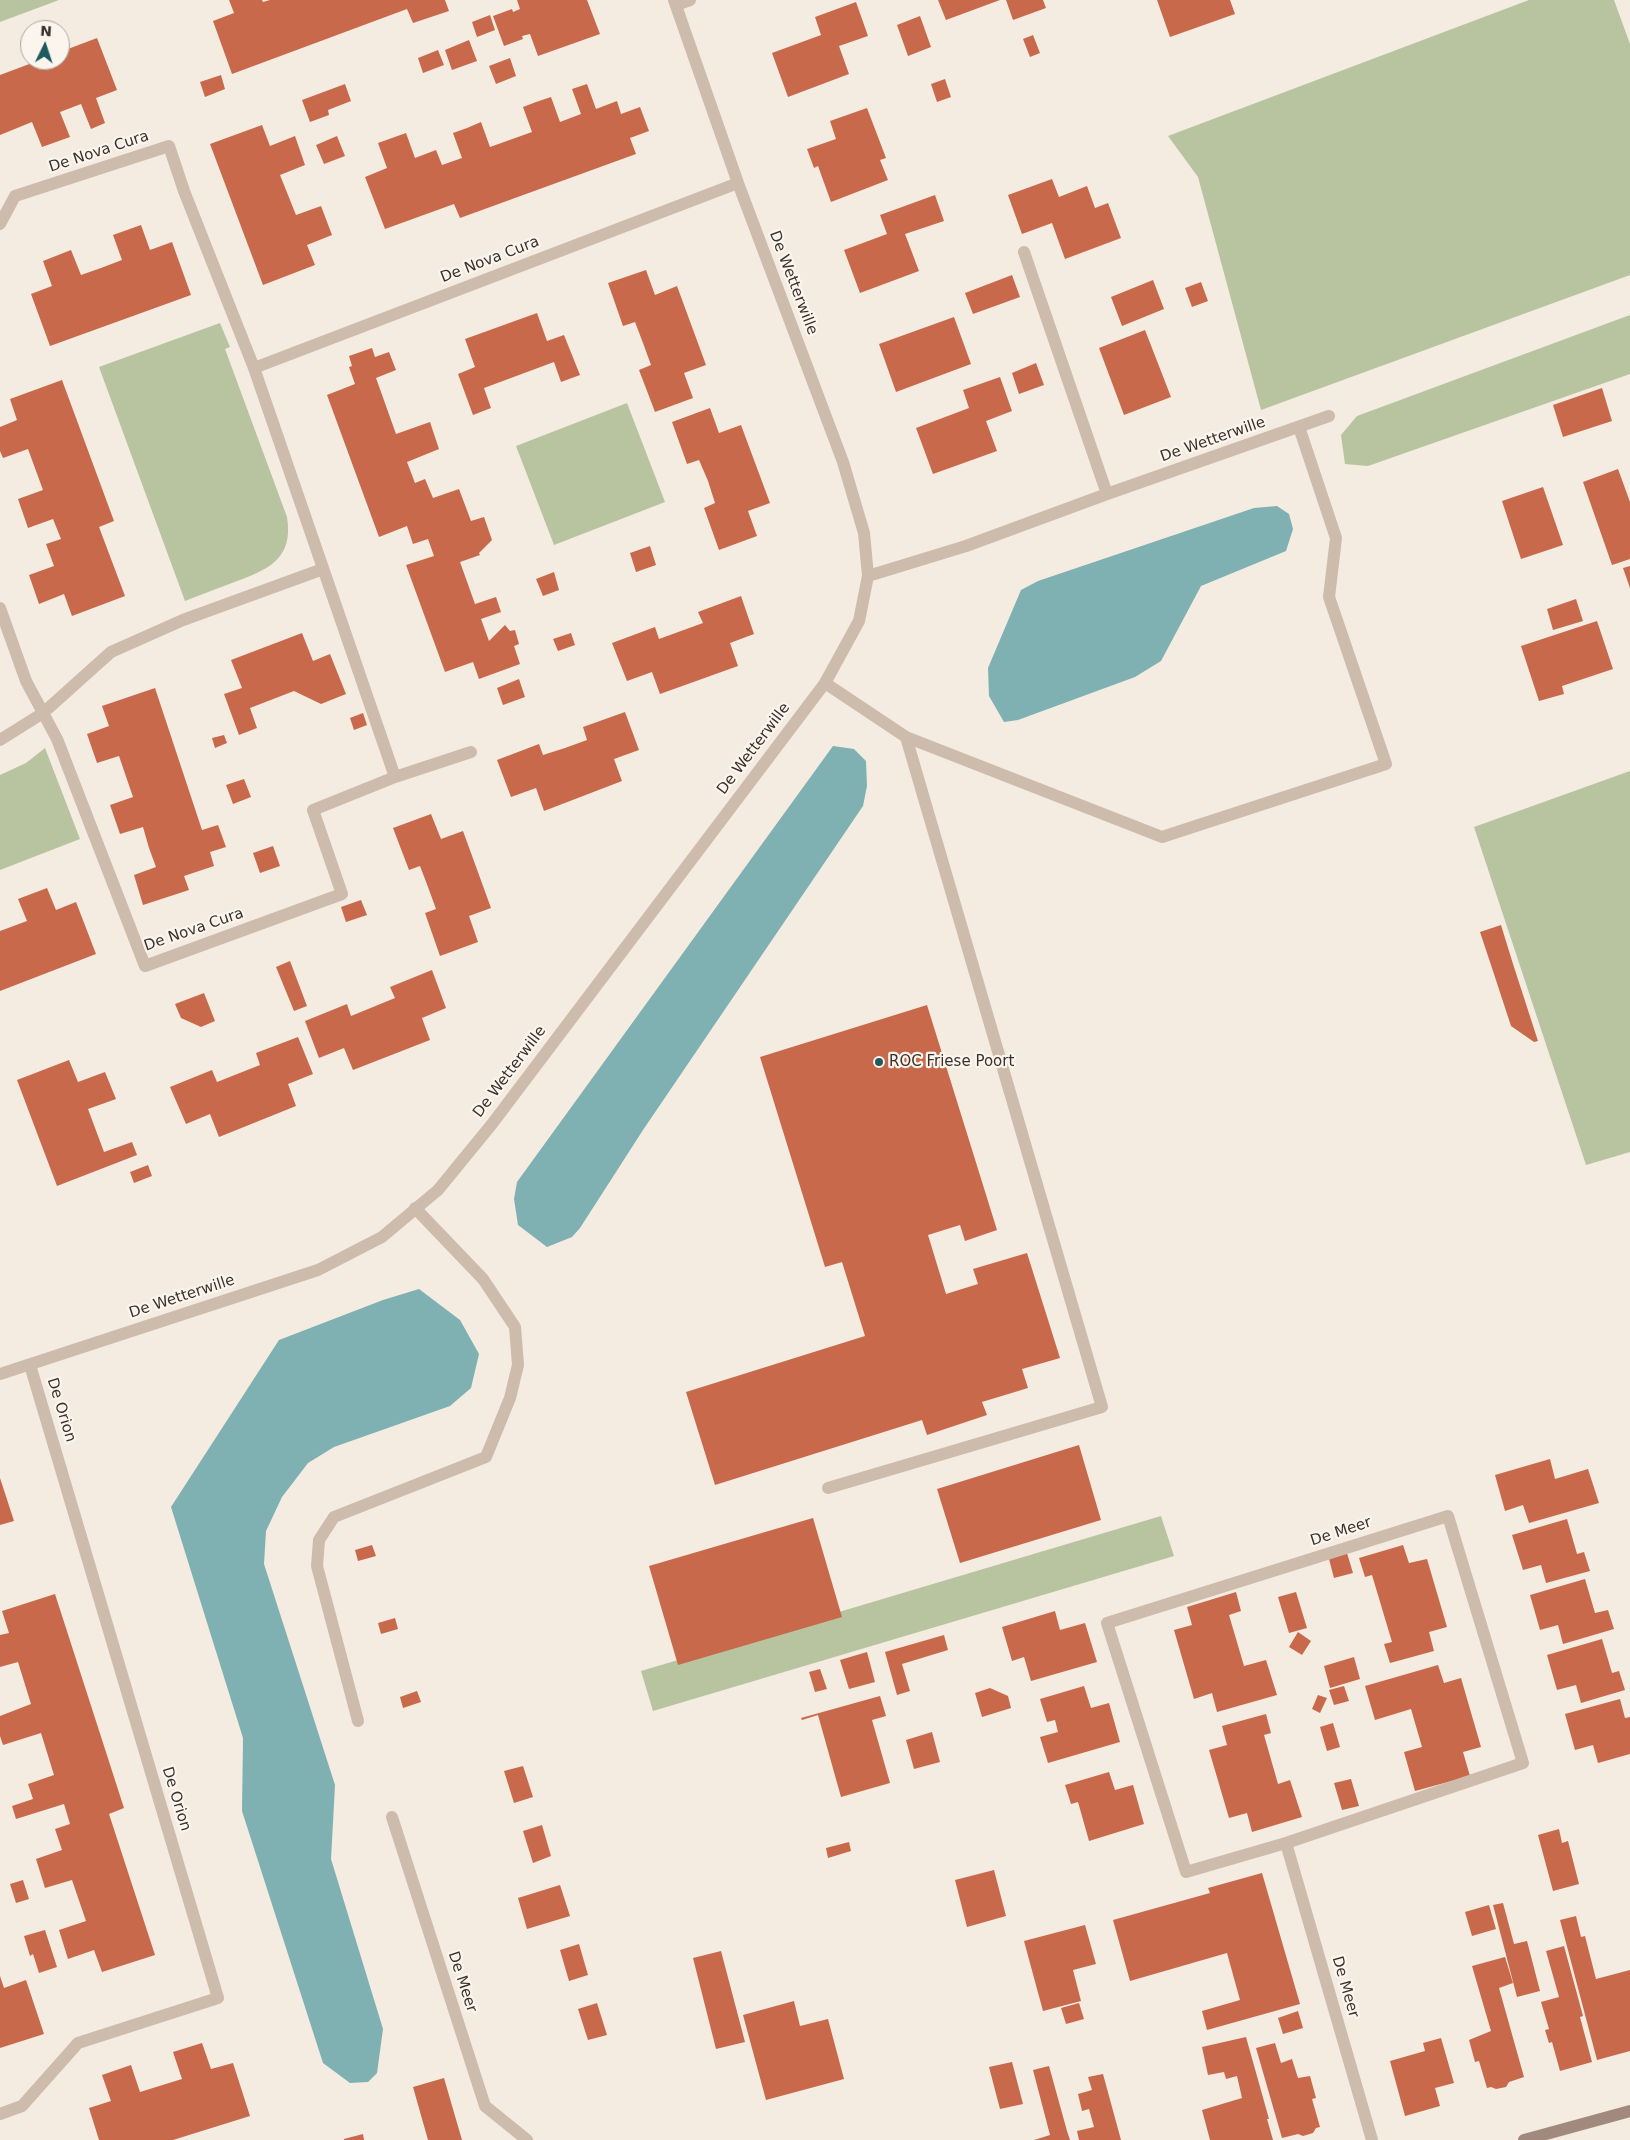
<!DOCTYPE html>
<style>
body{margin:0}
#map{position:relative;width:1630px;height:2140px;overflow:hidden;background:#f4ebe1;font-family:"DejaVu Sans",sans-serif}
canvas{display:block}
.north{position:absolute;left:20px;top:20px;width:50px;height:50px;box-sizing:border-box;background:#fbf5ee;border:1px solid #aea6a0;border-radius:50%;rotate:4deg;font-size:14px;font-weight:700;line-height:20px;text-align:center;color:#3b302b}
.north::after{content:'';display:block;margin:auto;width:18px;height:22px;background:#1f5a5e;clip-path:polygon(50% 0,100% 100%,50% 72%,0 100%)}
</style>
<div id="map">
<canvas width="1630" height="2140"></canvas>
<div class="north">N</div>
</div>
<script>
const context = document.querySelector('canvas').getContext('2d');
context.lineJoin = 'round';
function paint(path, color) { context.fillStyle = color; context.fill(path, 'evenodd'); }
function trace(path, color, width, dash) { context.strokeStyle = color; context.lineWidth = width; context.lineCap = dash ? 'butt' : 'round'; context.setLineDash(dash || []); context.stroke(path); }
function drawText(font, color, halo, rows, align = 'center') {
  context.font = font + ' "DejaVu Sans",sans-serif'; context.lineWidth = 4.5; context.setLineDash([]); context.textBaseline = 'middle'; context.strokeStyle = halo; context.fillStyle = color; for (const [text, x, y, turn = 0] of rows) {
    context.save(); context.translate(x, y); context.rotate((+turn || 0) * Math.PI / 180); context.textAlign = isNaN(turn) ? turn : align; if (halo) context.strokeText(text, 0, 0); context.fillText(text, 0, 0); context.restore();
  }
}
const green = new Path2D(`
 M 0,0 L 59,0 L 0,22 Z
 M 1529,0 L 1614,0 L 1630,44 L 1630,275 L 1261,410 L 1198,177 L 1168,136 Z
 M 1630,315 L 1630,374 L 1368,466 L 1345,464 L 1341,435 L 1357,416 Z
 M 220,323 L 230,347 L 225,349 L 287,517 C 294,560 267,570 232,583 C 216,589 200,595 185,601 L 99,367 Z
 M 627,403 L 665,502 L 554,545 L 516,446 Z
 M 45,748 L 80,839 L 0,870 L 0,775 L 26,763 Z
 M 1630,771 L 1630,1152 L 1586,1165 L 1474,827 Z
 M 1161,1516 L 1174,1556 L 653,1711 L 641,1671 Z`);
const water = new Path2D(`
 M 1277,506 L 1289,514 L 1293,529 L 1286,551 L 1201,586 L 1161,661 L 1135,677 L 1018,720 L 1004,722 L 989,696 L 988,668 L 1021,590 L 1038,581 L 1254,508 Z
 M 833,746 L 854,749 L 866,761 L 867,786 L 863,806 L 643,1130 L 580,1228 L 572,1237 L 547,1247 L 518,1225 L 514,1199 L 517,1182 Z
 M 419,1289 L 460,1320 L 479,1354 L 471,1388 L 450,1406 L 334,1447 L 308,1463 L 282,1497 L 266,1531 L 264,1564 L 335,1785 L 331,1859 L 383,2029 L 377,2073 L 368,2082 L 350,2083 L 323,2063 L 242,1811 L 243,1738 L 171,1507 L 279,1340 L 383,1300 Z`);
const building = new Path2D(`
 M 229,0 L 262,0 L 263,2 L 270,0 L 445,0 L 449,11 L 413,23 L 407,9 L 232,74 L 213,21 L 234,13 Z
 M 517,0 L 587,0 L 600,34 L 538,56 L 530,34 L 522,36 L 523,39 L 504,46 L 493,16 L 512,9 L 513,12 L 520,9 Z
 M 938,0 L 1000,0 L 946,20 Z
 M 1006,0 L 1043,0 L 1046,8 L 1013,20 Z
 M 1157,0 L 1230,0 L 1235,14 L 1170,37 Z
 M 856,2 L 868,36 L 839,46 L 849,74 L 788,97 L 772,53 L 821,35 L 815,17 Z
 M 490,15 L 495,30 L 477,37 L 472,22 Z
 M 920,16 L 931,47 L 908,56 L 897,25 Z
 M 1033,35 L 1040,53 L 1030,57 L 1023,39 Z
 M 97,38 L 117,90 L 96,98 L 105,123 L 91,129 L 81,104 L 60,112 L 70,137 L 42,147 L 32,122 L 0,135 L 0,75 L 40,60 L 60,60 L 60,52 Z
 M 469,40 L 477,61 L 452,70 L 445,50 Z
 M 438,50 L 444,65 L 423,73 L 418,58 Z
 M 510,58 L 516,76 L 496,84 L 489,66 Z
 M 221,75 L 225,89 L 205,97 L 200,82 Z
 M 945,79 L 951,97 L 937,102 L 931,84 Z
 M 345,84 L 351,101 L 328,110 L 329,115 L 310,122 L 302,100 Z
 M 587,84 L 596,109 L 617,101 L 621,114 L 640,107 L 649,131 L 630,138 L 636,154 L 460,218 L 454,204 L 385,229 L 365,177 L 387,168 L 378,143 L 406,133 L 415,158 L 436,150 L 442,165 L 462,158 L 453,133 L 467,128 L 481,122 L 490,147 L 532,132 L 523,107 L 536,102 L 551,97 L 560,122 L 581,114 L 572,89 Z
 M 867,108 L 886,158 L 880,160 L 888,180 L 831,202 L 818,166 L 814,168 L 807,149 L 836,139 L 830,121 Z
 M 262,125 L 270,146 L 295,136 L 305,165 L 280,175 L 296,215 L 321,206 L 332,235 L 307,245 L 315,265 L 263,285 L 210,144 Z
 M 337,136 L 345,156 L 324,164 L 316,145 Z
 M 1052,179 L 1059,197 L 1087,186 L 1095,208 L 1108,203 L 1121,238 L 1065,259 L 1052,223 L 1022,234 L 1008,195 Z
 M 935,195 L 944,221 L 905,234 L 919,271 L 860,293 L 844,250 L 887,234 L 880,215 Z
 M 141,225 L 150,250 L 172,242 L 191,295 L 50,346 L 31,294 L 52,286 L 43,261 L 71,250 L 81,275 L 101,268 L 122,260 L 113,235 Z
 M 646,270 L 655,295 L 677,286 L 706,365 L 684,373 L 693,398 L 655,412 L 639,370 L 651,365 L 643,343 L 635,322 L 623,326 L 608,283 Z
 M 1012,275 L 1020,297 L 973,314 L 965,293 Z
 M 1153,280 L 1164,309 L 1122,326 L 1111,297 Z
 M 1201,282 L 1208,301 L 1192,307 L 1185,288 Z
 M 537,313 L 547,341 L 564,335 L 580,375 L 561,382 L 554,362 L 484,388 L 491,408 L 473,415 L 458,374 L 475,367 L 465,339 Z
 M 954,317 L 971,364 L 896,392 L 879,344 Z
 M 1145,330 L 1171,397 L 1124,415 L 1099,348 Z
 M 372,348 L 375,357 L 389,352 L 396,370 L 376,378 L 396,434 L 430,422 L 439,449 L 407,462 L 415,483 L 425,479 L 433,498 L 459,489 L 471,521 L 484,517 L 492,540 L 479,553 L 480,555 L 460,562 L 475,604 L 496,597 L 501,612 L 481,619 L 489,641 L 505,625 L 510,631 L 515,630 L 519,644 L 514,646 L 520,664 L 479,679 L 473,662 L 445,672 L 406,565 L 434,556 L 428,539 L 413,544 L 407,526 L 379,537 L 327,395 L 355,384 L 349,367 L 352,366 L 349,356 Z
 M 1036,363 L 1044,385 L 1019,394 L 1012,373 Z
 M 1000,377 L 1012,411 L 986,421 L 997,451 L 933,474 L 916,428 L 969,408 L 963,390 Z
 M 62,380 L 114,521 L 99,527 L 125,596 L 72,616 L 64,594 L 39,604 L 29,575 L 54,566 L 46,544 L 61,539 L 53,519 L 28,528 L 18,499 L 43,490 L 28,449 L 3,458 L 0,451 L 0,427 L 17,420 L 10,399 Z
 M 1602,388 L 1612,421 L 1563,437 L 1553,405 Z
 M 710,408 L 719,433 L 741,425 L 770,503 L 748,511 L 757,536 L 719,550 L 704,508 L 715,503 L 708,481 L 699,460 L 687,464 L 672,422 Z
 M 1618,469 L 1630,502 L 1630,559 L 1612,565 L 1583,482 Z
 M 1543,487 L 1563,545 L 1521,559 L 1502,501 Z
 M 650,546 L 656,565 L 636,572 L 630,553 Z
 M 1630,566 L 1630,588 L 1623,568 Z
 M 554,572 L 559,590 L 543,596 L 536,579 Z
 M 741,596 L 754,634 L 730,643 L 738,666 L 660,694 L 652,672 L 627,681 L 612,643 L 655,627 L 659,639 L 703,623 L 698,612 Z
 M 1576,599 L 1583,621 L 1553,630 L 1547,609 Z
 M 1597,621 L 1613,669 L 1562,686 L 1564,694 L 1539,701 L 1521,646 Z
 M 302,633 L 313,661 L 330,654 L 346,694 L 321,704 L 294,691 L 250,708 L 257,728 L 239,735 L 224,694 L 242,688 L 231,660 Z
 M 571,633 L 575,645 L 558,651 L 553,639 Z
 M 519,679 L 525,697 L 503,705 L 497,688 Z
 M 155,688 L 202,830 L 218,825 L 226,847 L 210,852 L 214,866 L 184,876 L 189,890 L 143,905 L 134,875 L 156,867 L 149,848 L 143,827 L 120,834 L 110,805 L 133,797 L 119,756 L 97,763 L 87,734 L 109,726 L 102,706 Z
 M 625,712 L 639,750 L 614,759 L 622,781 L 544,811 L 536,788 L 511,797 L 497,760 L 539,744 L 543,755 L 565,748 L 587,740 L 583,727 Z
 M 363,713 L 367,725 L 354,730 L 350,718 Z
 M 224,735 L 227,743 L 215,748 L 212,738 Z
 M 244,779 L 251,797 L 233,804 L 226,785 Z
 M 431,814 L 441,839 L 463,831 L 491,908 L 469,916 L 478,942 L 440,956 L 425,913 L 436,909 L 428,887 L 420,866 L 409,870 L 393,828 Z
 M 273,846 L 280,866 L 260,873 L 253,853 Z
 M 47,888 L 56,910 L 76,902 L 96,954 L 0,991 L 0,931 L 27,921 L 18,899 Z
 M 361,900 L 367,915 L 346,922 L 341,907 Z
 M 1501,925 L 1513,964 L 1538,1041 L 1534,1042 L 1511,1026 L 1493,971 L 1480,932 Z
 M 290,961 L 307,1006 L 294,1011 L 276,967 Z
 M 432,970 L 446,1008 L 422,1018 L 430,1040 L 353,1070 L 344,1048 L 319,1058 L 305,1021 L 347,1004 L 351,1016 L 395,998 L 390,987 Z
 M 204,993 L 215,1021 L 201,1027 L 181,1018 L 175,1004 Z
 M 927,1005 L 997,1230 L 965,1241 L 960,1225 L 928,1235 L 946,1294 L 978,1284 L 973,1269 L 1027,1253 L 1060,1358 L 1022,1369 L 1028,1388 L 982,1402 L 987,1415 L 927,1435 L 922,1420 L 715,1485 L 686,1392 L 865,1336 L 842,1262 L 825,1267 L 760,1057 Z
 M 298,1037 L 313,1074 L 288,1084 L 296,1106 L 219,1137 L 210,1114 L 186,1124 L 170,1087 L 212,1070 L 217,1082 L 260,1065 L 256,1053 Z
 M 69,1060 L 78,1082 L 105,1072 L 116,1099 L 88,1109 L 104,1152 L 132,1142 L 137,1155 L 57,1186 L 17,1080 Z
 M 148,1165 L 152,1176 L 134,1183 L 130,1172 Z
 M 1079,1445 L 1101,1520 L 960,1563 L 937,1489 Z
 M 1550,1459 L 1555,1479 L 1588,1469 L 1599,1503 L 1529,1523 L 1523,1505 L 1505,1511 L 1495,1475 Z
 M 0,1478 L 14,1521 L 0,1525 Z
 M 813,1518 L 842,1617 L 678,1665 L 649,1566 Z
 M 1567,1519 L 1577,1554 L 1584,1552 L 1590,1571 L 1546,1583 L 1541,1565 L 1523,1570 L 1512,1535 Z
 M 372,1545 L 376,1556 L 358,1561 L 355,1550 Z
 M 1403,1545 L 1409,1563 L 1427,1559 L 1447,1627 L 1429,1632 L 1434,1651 L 1390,1663 L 1384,1644 L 1392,1642 L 1372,1575 L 1365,1577 L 1359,1558 Z
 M 1347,1553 L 1353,1573 L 1334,1578 L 1329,1559 Z
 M 1585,1579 L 1595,1613 L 1608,1610 L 1614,1629 L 1563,1644 L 1558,1625 L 1540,1630 L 1530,1595 Z
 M 1236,1592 L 1241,1611 L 1229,1615 L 1244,1666 L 1266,1660 L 1277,1695 L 1217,1712 L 1212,1693 L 1194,1699 L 1174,1630 L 1192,1625 L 1187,1607 Z
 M 1296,1592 L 1307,1628 L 1289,1633 L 1278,1597 Z
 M 55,1594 L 124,1808 L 109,1814 L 155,1955 L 102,1972 L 94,1950 L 68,1959 L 59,1930 L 86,1921 L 72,1880 L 45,1888 L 36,1859 L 62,1850 L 55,1829 L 70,1824 L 64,1804 L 16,1819 L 12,1806 L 33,1799 L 28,1784 L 54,1775 L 41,1733 L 3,1745 L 0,1736 L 0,1716 L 31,1704 L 18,1662 L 0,1667 L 0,1635 L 9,1633 L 2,1611 Z
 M 1055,1611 L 1060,1630 L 1085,1623 L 1097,1662 L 1031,1681 L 1024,1657 L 1012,1661 L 1002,1627 Z
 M 395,1618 L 398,1629 L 381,1634 L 378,1623 Z
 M 1298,1632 L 1311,1641 L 1302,1655 L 1289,1647 Z
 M 944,1635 L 948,1650 L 902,1664 L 910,1691 L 897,1695 L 885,1652 Z
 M 1602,1639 L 1612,1673 L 1619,1671 L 1625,1690 L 1581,1703 L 1576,1685 L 1557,1690 L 1547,1655 Z
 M 867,1652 L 875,1682 L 849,1689 L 840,1660 Z
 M 1354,1657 L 1360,1679 L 1330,1688 L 1324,1666 Z
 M 1438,1665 L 1444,1683 L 1461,1678 L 1481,1747 L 1463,1752 L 1470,1776 L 1415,1791 L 1404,1752 L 1422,1747 L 1411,1709 L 1375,1720 L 1365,1686 Z
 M 820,1669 L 827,1689 L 815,1692 L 809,1672 Z
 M 1084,1686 L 1091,1708 L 1109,1703 L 1120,1742 L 1048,1763 L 1040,1737 L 1058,1732 L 1055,1720 L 1047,1722 L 1040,1699 Z
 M 1344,1686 L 1349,1701 L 1334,1705 L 1329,1690 Z
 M 990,1688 L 1008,1696 L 1011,1708 L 982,1717 L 975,1693 Z
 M 417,1691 L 421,1702 L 403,1708 L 400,1697 Z
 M 1318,1695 L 1327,1698 L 1320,1713 L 1312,1709 Z
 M 880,1696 L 886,1716 L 872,1720 L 890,1783 L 841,1797 L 818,1715 L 802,1720 L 801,1718 Z
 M 1620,1699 L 1625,1718 L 1630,1717 L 1630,1754 L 1598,1763 L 1593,1745 L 1575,1750 L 1565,1714 Z
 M 1266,1714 L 1271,1733 L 1264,1735 L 1278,1784 L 1290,1780 L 1302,1817 L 1252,1832 L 1247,1813 L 1229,1818 L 1209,1750 L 1227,1745 L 1222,1726 Z
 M 1333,1723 L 1340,1747 L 1327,1751 L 1320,1727 Z
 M 932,1732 L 940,1762 L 914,1769 L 906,1740 Z
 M 523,1766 L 533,1797 L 514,1803 L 504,1771 Z
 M 1109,1772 L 1115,1790 L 1133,1785 L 1144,1824 L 1089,1841 L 1078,1802 L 1071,1804 L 1065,1785 Z
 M 1351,1779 L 1359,1806 L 1342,1810 L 1334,1783 Z
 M 542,1825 L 551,1856 L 533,1863 L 523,1831 Z
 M 1559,1829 L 1562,1843 L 1568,1841 L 1579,1884 L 1553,1891 L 1538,1835 Z
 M 849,1842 L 851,1851 L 828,1858 L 826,1848 Z
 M 994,1870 L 1006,1916 L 967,1927 L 955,1880 Z
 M 1262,1873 L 1300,2004 L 1207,2030 L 1202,2011 L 1240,2000 L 1227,1953 L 1130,1981 L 1113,1920 L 1210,1893 L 1208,1888 Z
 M 23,1880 L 29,1899 L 16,1903 L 10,1884 Z
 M 560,1885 L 570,1916 L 527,1929 L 518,1898 Z
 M 1503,1903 L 1514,1944 L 1527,1941 L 1540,1991 L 1517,1997 L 1493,1905 Z
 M 1489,1905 L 1496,1929 L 1472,1936 L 1465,1912 Z
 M 1576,1916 L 1581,1937 L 1585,1936 L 1596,1979 L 1630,1970 L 1630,2051 L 1597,2060 L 1560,1920 Z
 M 1085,1925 L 1096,1964 L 1073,1970 L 1081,2001 L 1043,2011 L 1024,1941 Z
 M 45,1930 L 57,1967 L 39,1973 L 33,1954 L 30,1956 L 24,1936 Z
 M 579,1944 L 588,1975 L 569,1981 L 560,1950 Z
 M 1564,1946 L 1583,2016 L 1580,2017 L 1592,2062 L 1560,2071 L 1552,2042 L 1549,2043 L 1545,2030 L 1549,2029 L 1541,2002 L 1559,1997 L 1546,1951 Z
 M 721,1951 L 745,2042 L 716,2049 L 693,1958 Z
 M 1505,1957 L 1513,1983 L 1499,1988 L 1524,2077 L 1509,2082 L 1506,2087 L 1496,2089 L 1491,2087 L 1487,2088 L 1479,2061 L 1475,2062 L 1469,2040 L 1491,2031 L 1472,1966 Z
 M 0,1976 L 4,1988 L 26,1980 L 44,2034 L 0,2048 Z
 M 794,2001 L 800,2026 L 828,2019 L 844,2079 L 766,2100 L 743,2015 Z
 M 597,2003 L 607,2035 L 588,2040 L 578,2009 Z
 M 1079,2003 L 1084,2019 L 1066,2024 L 1061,2008 Z
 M 1298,2011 L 1303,2028 L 1283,2034 L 1278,2018 Z
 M 1246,2037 L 1269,2119 L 1267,2119 L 1273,2140 L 1210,2140 L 1202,2110 L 1242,2098 L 1237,2076 L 1226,2079 L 1224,2072 L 1208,2075 L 1202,2047 Z
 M 1441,2038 L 1454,2083 L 1435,2088 L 1440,2106 L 1405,2116 L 1390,2061 L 1425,2051 L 1423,2043 Z
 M 202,2043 L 211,2069 L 233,2063 L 250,2116 L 173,2140 L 99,2140 L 89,2108 L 111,2101 L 102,2075 L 131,2065 L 140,2092 L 182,2079 L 173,2052 Z
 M 1275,2043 L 1281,2063 L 1292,2059 L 1298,2078 L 1310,2076 L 1316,2098 L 1312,2099 L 1320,2127 L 1316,2128 L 1313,2133 L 1303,2136 L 1298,2134 L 1282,2138 L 1256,2048 Z
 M 1012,2062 L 1023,2104 L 1000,2109 L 989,2067 Z
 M 1049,2066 L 1067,2131 L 1070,2140 L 1034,2140 L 1050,2135 L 1033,2070 Z
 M 1103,2074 L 1121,2140 L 1079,2140 L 1077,2131 L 1094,2127 L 1089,2109 L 1082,2111 L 1078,2094 L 1092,2090 L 1088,2077 Z
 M 444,2078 L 455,2116 L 462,2140 L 428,2140 L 413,2087 Z
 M 363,2134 L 364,2140 L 344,2140 L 344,2139 Z`);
const lane = new Path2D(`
 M 825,683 L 906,737 L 1102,1407 L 828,1488
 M 906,737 L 1162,837 L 1386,764 L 1329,597 L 1336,538 L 1299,427
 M 358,1721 L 317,1566 L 319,1540 L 334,1517 L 486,1457 L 510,1398 L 518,1365 L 515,1327 L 483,1279 L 415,1208`);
const street = new Path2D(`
 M 676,5 L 690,0
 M 0,224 L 15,196 L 169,146 L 184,191 L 254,368 L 395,777
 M 1024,252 L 1107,494
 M 254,368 L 738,183
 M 868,576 L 966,546 L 1107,494 L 1329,416
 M 0,608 L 26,681 L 57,739 L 145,966 L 342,894 L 313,810 L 395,777 L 471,752
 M 0,740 L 43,713 L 111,652 L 183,620 L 323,569
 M 0,1374 L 318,1270 L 382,1237 L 438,1190 L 492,1124 L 825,683 L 859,621 L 868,576 L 864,533 L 843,462 L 738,183 L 674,0
 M 1448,1516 L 1523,1763 L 1286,1843 L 1186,1872 L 1107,1623 Z
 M 392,1817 L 485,2106 L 527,2140
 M 1286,1843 L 1372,2140
 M 0,2114 L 22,2106 L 78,2043 L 218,1998 L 30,1365`);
const secondary = new Path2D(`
 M 1524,2140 L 1630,2111`);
const markers = [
 [879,1062,5,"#1f5a5e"]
];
const streetNames = [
 ["De Nova Cura",99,152,-18],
 ["De Nova Cura",490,260,-21],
 ["De Wetterwille",793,283,69],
 ["De Wetterwille",1213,440,-19],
 ["De Wetterwille",754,749,-53],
 ["De Nova Cura",194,930,-19],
 ["De Wetterwille",510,1072,-53],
 ["De Wetterwille",182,1297,-18],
 ["De Orion",61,1410,73],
 ["De Meer",1341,1532,-18],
 ["De Orion",176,1799,73],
 ["De Meer",462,1982,72],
 ["De Meer",1345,1987,74]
];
const poiNames = [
 ["ROC Friese Poort",889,1062]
];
paint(green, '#b8c4a0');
paint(water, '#7fb0b2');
paint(building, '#c8694b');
trace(lane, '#cdbbac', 12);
trace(street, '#cdbbac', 12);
trace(secondary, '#a18a7d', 12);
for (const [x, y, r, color] of markers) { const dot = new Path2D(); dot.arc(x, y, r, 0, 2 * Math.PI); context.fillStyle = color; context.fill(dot); trace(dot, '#fbf5ee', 2); }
drawText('15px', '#3b302b', '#fbf5ee', streetNames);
drawText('15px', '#3b302b', '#fbf5ee', poiNames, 'left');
</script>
